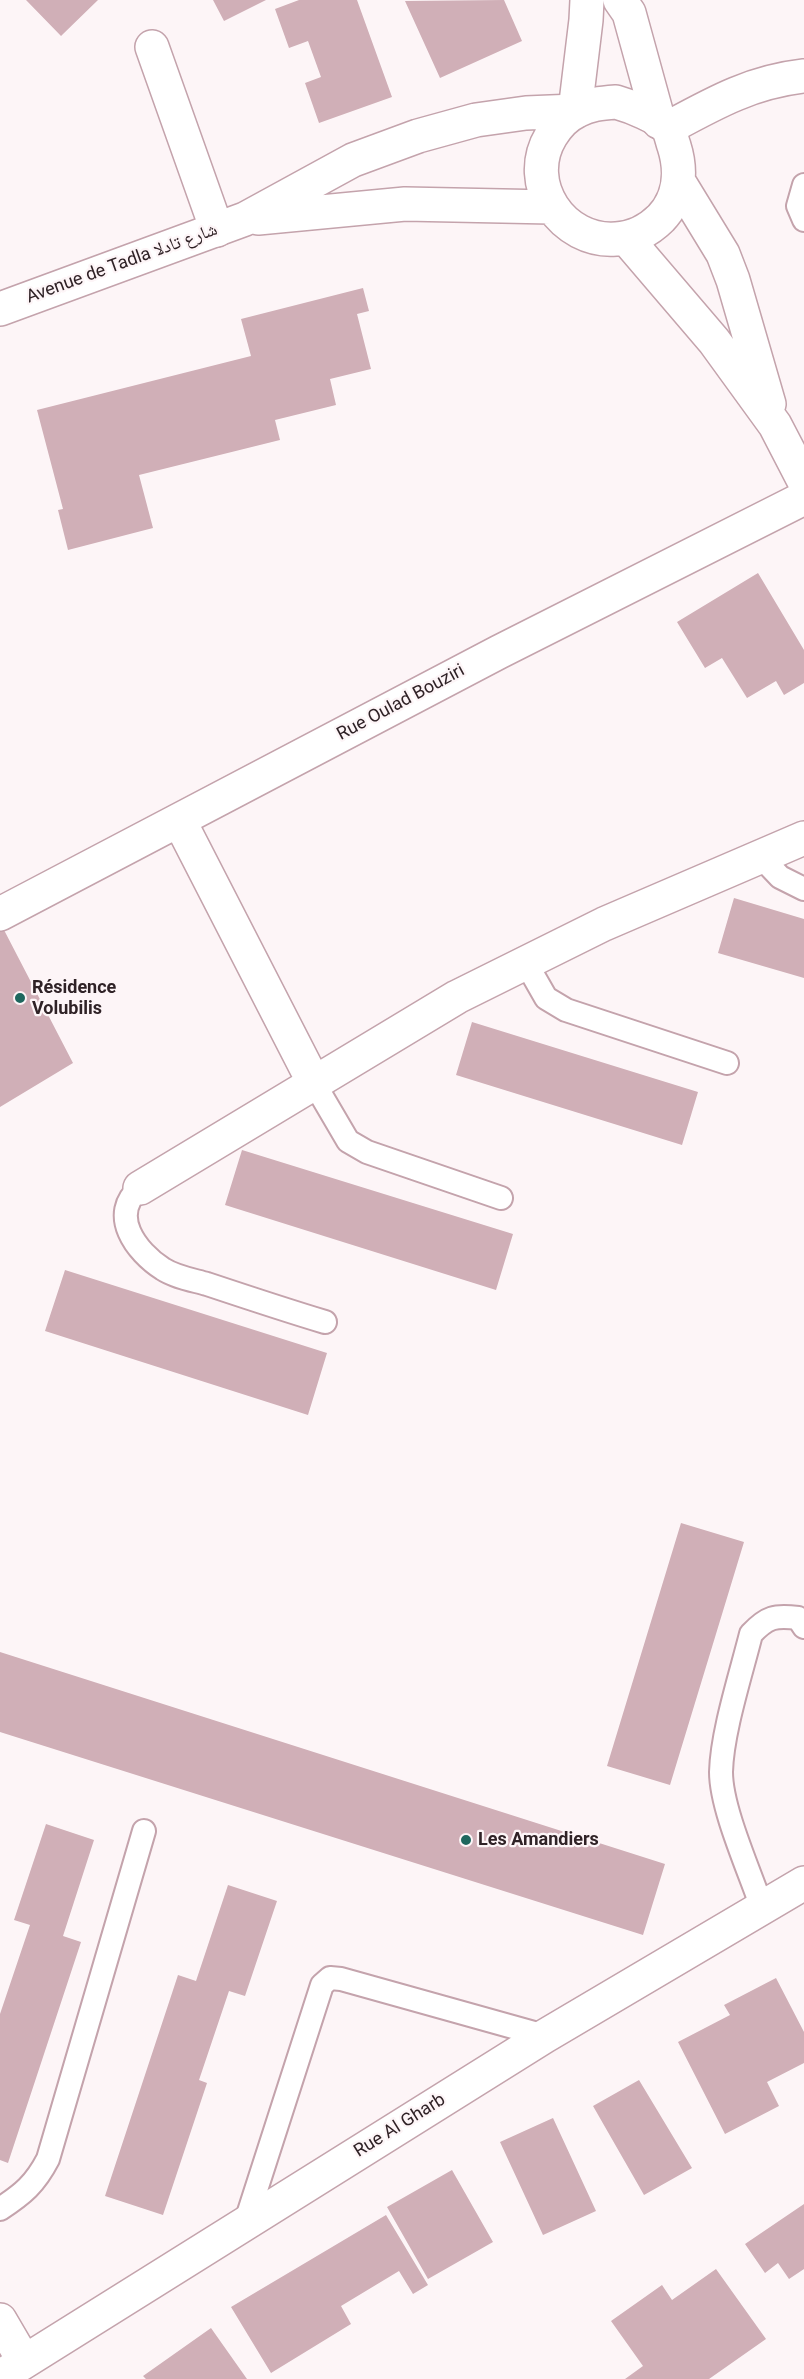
<!DOCTYPE html>
<meta charset="utf-8">
<style>
body{margin:0}
canvas{display:block;background:#fdf5f7}
</style>
<canvas width="804" height="2379"></canvas>
<script>
const context = document.querySelector('canvas').getContext('2d');
context.lineJoin = 'round';
function paint(path, color) { context.fillStyle = color; context.fill(path, 'evenodd'); }
function trace(path, color, width, dash) { context.strokeStyle = color; context.lineWidth = width; context.lineCap = dash ? 'butt' : 'round'; context.setLineDash(dash || []); context.stroke(path); }
function drawText(font, color, halo, rows, align = 'center') {
  context.font = font + ' Roboto,"Noto Naskh Arabic",sans-serif'; context.lineWidth = 4.5; context.setLineDash([]); context.textBaseline = 'middle'; context.strokeStyle = halo; context.fillStyle = color; for (const [text, x, y, turn = 0] of rows) {
    context.save(); context.translate(x, y); context.rotate((+turn || 0) * Math.PI / 180); context.textAlign = isNaN(turn) ? turn : align; if (halo) context.strokeText(text, 0, 0); context.fillText(text, 0, 0); context.restore();
  }
}
const building = new Path2D(`
 M 26,0 L 98,0 L 61,36 Z
 M 213,0 L 266,0 L 224,21 Z
 M 299,0 L 357,0 L 392,97 L 319,123 L 305,83 L 321,77 L 308,41 L 289,48 L 275,9 Z
 M 504,0 L 522,41 L 440,78 L 405,1 Z
 M 363,288 L 369,311 L 357,314 L 371,369 L 330,379 L 336,405 L 275,420 L 280,440 L 139,475 L 153,528 L 68,550 L 58,510 L 63,509 L 37,410 L 251,356 L 241,319 Z
 M 758,573 L 804,650 L 804,683 L 784,695 L 776,681 L 747,698 L 722,658 L 705,668 L 677,622 Z
 M 734,898 L 804,919 L 804,978 L 718,953 Z
 M 4,930 L 73,1063 L 0,1107 L 0,932 Z
 M 472,1022 L 698,1092 L 682,1145 L 456,1075 Z
 M 242,1150 L 513,1234 L 496,1290 L 225,1205 Z
 M 65,1270 L 327,1353 L 308,1415 L 45,1331 Z
 M 681,1523 L 744,1542 L 670,1785 L 607,1766 Z
 M 0,1652 L 665,1864 L 643,1935 L 0,1732 Z
 M 46,1824 L 94,1840 L 63,1936 L 81,1942 L 8,2163 L 0,2160 L 0,2014 L 30,1925 L 14,1920 Z
 M 228,1885 L 277,1901 L 245,1996 L 229,1991 L 199,2080 L 207,2083 L 163,2215 L 105,2196 L 178,1975 L 196,1981 Z
 M 776,1978 L 804,2032 L 804,2063 L 767,2082 L 779,2106 L 725,2134 L 678,2042 L 730,2015 L 724,2005 Z
 M 639,2080 L 692,2168 L 644,2195 L 593,2106 Z
 M 553,2118 L 596,2211 L 543,2235 L 500,2142 Z
 M 452,2170 L 493,2242 L 428,2279 L 387,2207 Z
 M 804,2204 L 804,2269 L 789,2279 L 778,2263 L 765,2273 L 745,2244 Z
 M 386,2215 L 428,2285 L 413,2294 L 399,2271 L 341,2306 L 351,2324 L 271,2373 L 231,2307 Z
 M 716,2269 L 766,2339 L 709,2379 L 625,2379 L 643,2366 L 611,2321 L 662,2285 L 672,2300 Z
 M 211,2328 L 247,2379 L 146,2379 L 143,2376 Z`);
const lane = new Path2D(`
 M 804,185 L 798,206 L 804,220
 M 761,857 L 780,877 L 804,889
 M 526,963 L 546,998 L 566,1010 L 727,1063
 M 314,1083 L 348,1141 L 367,1152 L 501,1198
 M 140,1188 C 108,1214 136,1252 163,1269 C 175,1277 193,1280 207,1284 C 246,1297 285,1310 325,1322
 M 762,1908 C 750,1872 721,1809 721,1772 C 722,1732 741,1674 751,1634 C 767,1617 775,1615 798,1618 L 804,1627
 M 0,2209 C 23,2194 35,2184 48,2159 L 144,1831
 M 246,2221 L 322,1985 L 330,1978 L 341,1979 L 545,2036`);
const street = new Path2D(`
 M 620,0 L 629,13 L 659,122
 M 152,47 L 217,230
 M 575,111 L 586,20 L 587,0
 M 668,128 C 714,103 751,82 804,76
 M 179,820 L 314,1083
 M 0,914 L 499,652 L 804,498
 M 140,1188 L 457,997 L 604,924 L 804,838
 M 0,2320 L 24,2361
 M 0,2377 L 545,2036 L 804,1883`);
const secondary = new Path2D(`
 M 616,102 C 630,106 660,117 668,129 C 671,133 672,141 674,146 C 682,171 680,198 661,218 C 649,230 633,238 616,239 C 563,243 522,184 551,136 C 557,126 566,116 577,111 C 589,104 602,103 616,102 Z
 M 679,182 L 723,254 L 733,280 L 769,404
 M 258,218 L 405,204 L 551,207
 M 626,238 L 714,341 L 775,425 L 804,481
 M 0,309 L 245,219 L 353,160 L 418,136 L 476,120 L 526,113 L 575,111`);
const markers = [
 [20,998,6,"#1e675e"],
 [466,1840,6,"#1e675e"]
];
const streetNames = [
 ["Avenue de Tadla شارع تادلا",122,264,-20],
 ["Rue Oulad Bouziri",401,703,-28],
 ["Rue Al Gharb",400,2126,-32]
];
const poiNames = [
 ["Résidence",32,988],
 ["Volubilis",32,1009],
 ["Les Amandiers",478,1840]
];
paint(building, '#d0afb7');
trace(lane, '#c4a3ac', 26);
trace(street, '#c4a3ac', 36);
trace(secondary, '#c4a3ac', 36);
trace(lane, '#fff', 22);
trace(street, '#fff', 33);
trace(secondary, '#fff', 33);
for (const [x, y, r, color] of markers) { const dot = new Path2D(); dot.arc(x, y, r, 0, 2 * Math.PI); context.fillStyle = color; context.fill(dot); trace(dot, '#fdf5f7', 2); }
drawText('18px', '#2f2226', '#fdf5f7', streetNames);
drawText('bold 18px', '#2f2226', '#fdf5f7', poiNames, 'left');
</script>
